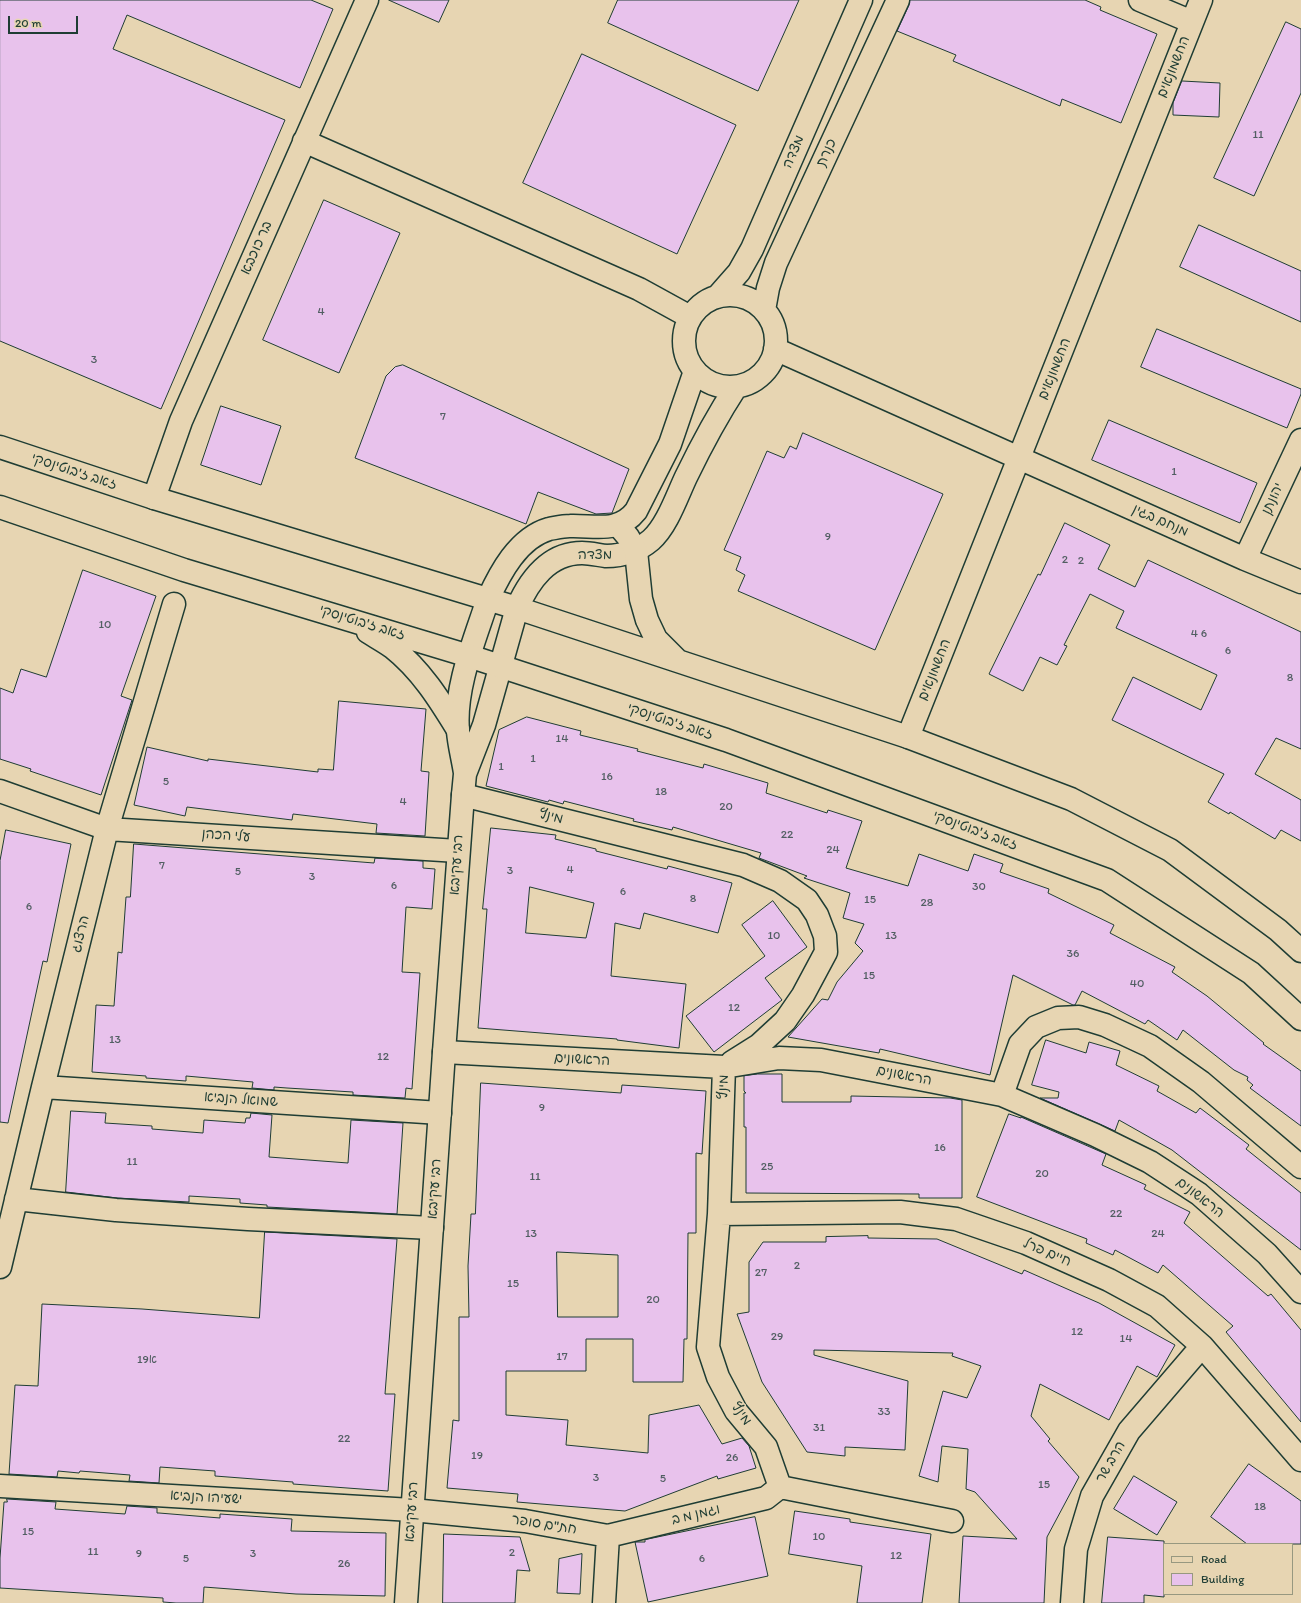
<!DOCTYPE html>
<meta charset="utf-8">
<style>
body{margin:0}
#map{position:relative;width:1301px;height:1603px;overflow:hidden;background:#e7d5b2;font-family:Itim,sans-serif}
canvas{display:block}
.legend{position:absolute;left:1163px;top:1543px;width:130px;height:52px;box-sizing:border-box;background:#e7d5b2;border:1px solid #979880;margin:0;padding:5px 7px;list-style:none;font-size:12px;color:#1f3d34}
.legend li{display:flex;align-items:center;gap:8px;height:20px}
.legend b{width:20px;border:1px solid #979880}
.scale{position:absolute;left:8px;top:16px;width:70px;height:18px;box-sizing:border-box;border:2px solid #1f3d34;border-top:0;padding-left:5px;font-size:12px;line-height:14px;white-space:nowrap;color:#1f3d34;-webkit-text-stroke:3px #e7d5b2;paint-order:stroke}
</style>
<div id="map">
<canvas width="1301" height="1603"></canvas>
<ul class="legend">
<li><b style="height:5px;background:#e7d5b2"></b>Road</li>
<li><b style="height:11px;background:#e8c2ec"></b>Building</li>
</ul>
<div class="scale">20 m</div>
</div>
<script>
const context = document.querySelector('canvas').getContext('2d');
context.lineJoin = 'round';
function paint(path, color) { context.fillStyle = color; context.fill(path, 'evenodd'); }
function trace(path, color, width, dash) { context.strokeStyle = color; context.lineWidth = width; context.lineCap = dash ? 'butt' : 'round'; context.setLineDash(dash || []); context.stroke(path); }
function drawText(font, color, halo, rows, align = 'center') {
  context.font = font + ' Itim,"Playpen Sans Hebrew",sans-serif'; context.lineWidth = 3; context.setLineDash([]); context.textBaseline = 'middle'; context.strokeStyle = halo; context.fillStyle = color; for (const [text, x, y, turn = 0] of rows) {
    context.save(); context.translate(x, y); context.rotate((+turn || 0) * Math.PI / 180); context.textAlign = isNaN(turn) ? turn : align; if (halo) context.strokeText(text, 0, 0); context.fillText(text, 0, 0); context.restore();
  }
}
const building = new Path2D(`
 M 0,0 L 311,0 L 333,9 L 300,88 L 127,15 L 113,49 L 285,120 L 161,409 L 0,341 Z
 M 389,0 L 449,0 L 439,22 Z
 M 618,0 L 799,0 L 758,91 L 608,23 Z
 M 910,0 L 1085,0 L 1101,7 L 1100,10 L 1157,34 L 1121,123 L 1062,99 L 1060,106 L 953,61 L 956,55 L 897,31 L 909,5 Z
 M 1286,22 L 1301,29 L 1301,93 L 1254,196 L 1214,178 Z
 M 582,54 L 736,125 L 677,254 L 523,183 Z
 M 1182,81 L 1220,83 L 1219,117 L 1173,115 L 1173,103 Z
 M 324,200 L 400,233 L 339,373 L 263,340 Z
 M 1199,225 L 1301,271 L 1301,322 L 1180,267 Z
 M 1157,329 L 1301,389 L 1301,394 L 1287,428 L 1141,367 Z
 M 403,365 L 629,469 L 612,513 L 596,514 L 538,492 L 526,524 L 355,458 L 386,376 L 395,367 Z
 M 221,406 L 281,426 L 261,485 L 201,465 Z
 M 1109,420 L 1257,483 L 1240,523 L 1092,460 Z
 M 803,433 L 943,494 L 875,650 L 738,591 L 745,575 L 736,570 L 741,557 L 724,550 L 767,451 L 784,458 L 790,446 L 796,449 Z
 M 1065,523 L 1110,545 L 1098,569 L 1135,587 L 1148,560 L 1301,632 L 1301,749 L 1276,738 L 1255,774 L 1301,800 L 1301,841 L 1281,830 L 1275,839 L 1230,812 L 1229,814 L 1208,802 L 1224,774 L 1112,720 L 1133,677 L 1201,710 L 1217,675 L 1116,628 L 1124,611 L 1090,594 L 1064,645 L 1067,646 L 1057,665 L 1040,657 L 1023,691 L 989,674 L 1038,574 L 1040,575 Z
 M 83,570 L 156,596 L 121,696 L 132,700 L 101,795 L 30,771 L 31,769 L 0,759 L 0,688 L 13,693 L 21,669 L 46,677 Z
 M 339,701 L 426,709 L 421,771 L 429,772 L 425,836 L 376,833 L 377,824 L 293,814 L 292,820 L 187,807 L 185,816 L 134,805 L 147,747 L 208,761 L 208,759 L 318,772 L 318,769 L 333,770 Z
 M 527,717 L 581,731 L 580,735 L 638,749 L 637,751 L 703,768 L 704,764 L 768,783 L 766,793 L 827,813 L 828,810 L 862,821 L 846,868 L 908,886 L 919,854 L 968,871 L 974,854 L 1003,864 L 1000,872 L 1049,889 L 1048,893 L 1114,925 L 1110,933 L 1175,967 L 1172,972 L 1207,996 L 1264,1043 L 1263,1044 L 1301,1071 L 1301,1126 L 1250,1088 L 1253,1085 L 1247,1080 L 1248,1077 L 1234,1070 L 1183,1030 L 1177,1040 L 1148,1020 L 1145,1024 L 1082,991 L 1075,1005 L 1073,1005 L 1013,975 L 990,1075 L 880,1049 L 879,1053 L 788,1037 L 822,999 L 828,1000 L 837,982 L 863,951 L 855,943 L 864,924 L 843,918 L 850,893 L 804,878 L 807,876 L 759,858 L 761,853 L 673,827 L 672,830 L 633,821 L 634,819 L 564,801 L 563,804 L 549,800 L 548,802 L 486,786 L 499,730 Z
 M 491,828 L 556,835 L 555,839 L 596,849 L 596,851 L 667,869 L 668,866 L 732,883 L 718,933 L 644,913 L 640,929 L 615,923 L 611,976 L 686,984 L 679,1048 L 617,1040 L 617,1039 L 478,1028 L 487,909 L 483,909 ZM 530,887 L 594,903 L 586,938 L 526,933 Z
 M 6,830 L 71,844 L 47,962 L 43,961 L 8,1123 L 0,1122 L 0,861 Z
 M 134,844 L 374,863 L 375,858 L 423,861 L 423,868 L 435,869 L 432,909 L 406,907 L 402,972 L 420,973 L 412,1089 L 406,1088 L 405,1098 L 353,1095 L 353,1092 L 287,1088 L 274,1087 L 274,1090 L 252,1088 L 253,1082 L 186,1076 L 186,1081 L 146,1078 L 146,1076 L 92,1072 L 96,1005 L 114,1006 L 118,952 L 122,953 L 126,897 L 130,897 Z
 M 773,901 L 807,947 L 765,978 L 782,1000 L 714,1052 L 686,1016 L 765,956 L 742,925 Z
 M 1046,1040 L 1086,1053 L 1089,1042 L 1120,1051 L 1116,1065 L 1159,1086 L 1157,1091 L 1196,1113 L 1200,1108 L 1249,1145 L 1246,1149 L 1301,1193 L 1301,1250 L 1172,1150 L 1119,1120 L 1115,1131 L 1040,1098 L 1058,1098 L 1059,1092 L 1032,1085 Z
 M 758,1074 L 782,1074 L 782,1102 L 851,1102 L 851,1096 L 950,1098 L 962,1100 L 962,1198 L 919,1198 L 919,1194 L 746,1193 L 746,1127 L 744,1127 L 744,1093 L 746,1093 L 744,1091 L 744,1076 Z
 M 481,1083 L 621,1093 L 622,1085 L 706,1091 L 702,1154 L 696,1153 L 696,1233 L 688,1233 L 687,1339 L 684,1339 L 683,1382 L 633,1382 L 633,1339 L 586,1339 L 586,1371 L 506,1371 L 506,1415 L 568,1420 L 566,1445 L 648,1453 L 649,1415 L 699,1405 L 722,1444 L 742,1438 L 749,1446 L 756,1468 L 718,1479 L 717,1476 L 625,1511 L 517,1502 L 518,1494 L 447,1488 L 453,1420 L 459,1421 L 459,1317 L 469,1317 L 468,1266 L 471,1214 L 475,1214 ZM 557,1252 L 618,1255 L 618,1317 L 558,1317 Z
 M 71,1111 L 106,1113 L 105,1123 L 152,1126 L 152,1129 L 203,1133 L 204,1120 L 245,1123 L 246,1118 L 250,1118 L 251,1113 L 272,1115 L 269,1157 L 348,1163 L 351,1120 L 403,1123 L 397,1214 L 267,1207 L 267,1205 L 240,1203 L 240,1199 L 189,1196 L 189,1202 L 117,1198 L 66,1192 Z
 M 1009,1114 L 1021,1118 L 1021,1117 L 1106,1154 L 1102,1165 L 1146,1185 L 1144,1189 L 1190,1212 L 1184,1223 L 1268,1296 L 1271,1294 L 1301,1330 L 1301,1422 L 1226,1332 L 1233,1326 L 1163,1265 L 1158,1273 L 1115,1250 L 1113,1255 L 1086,1243 L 1087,1239 L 977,1197 Z
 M 265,1232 L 397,1239 L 385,1394 L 395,1394 L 388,1491 L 293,1484 L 293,1482 L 215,1476 L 215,1471 L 160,1467 L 159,1483 L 129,1481 L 130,1475 L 80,1471 L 79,1473 L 58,1471 L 57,1477 L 9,1474 L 15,1385 L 38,1386 L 42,1304 L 142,1309 L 259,1318 Z
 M 868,1236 L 868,1238 L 937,1239 L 1022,1274 L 1024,1270 L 1099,1303 L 1175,1345 L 1157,1377 L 1137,1366 L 1109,1420 L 1040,1384 L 1031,1416 L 1050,1439 L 1048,1441 L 1079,1477 L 1047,1537 L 1044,1603 L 959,1603 L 963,1536 L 1017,1539 L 975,1492 L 966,1489 L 968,1449 L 942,1446 L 938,1482 L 919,1476 L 943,1391 L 967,1398 L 981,1366 L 952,1356 L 953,1353 L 814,1350 L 814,1355 L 908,1381 L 905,1450 L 845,1447 L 845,1456 L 807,1452 L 762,1382 L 737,1314 L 749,1312 L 749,1262 L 763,1242 L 826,1242 L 826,1237 Z
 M 1249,1464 L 1301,1501 L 1301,1544 L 1247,1544 L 1211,1517 Z
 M 1134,1476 L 1177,1502 L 1157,1535 L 1114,1509 Z
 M 7,1499 L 56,1502 L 55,1509 L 125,1514 L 127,1506 L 157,1508 L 157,1513 L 159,1513 L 220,1518 L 220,1514 L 292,1519 L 291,1531 L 386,1533 L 385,1596 L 296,1594 L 204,1587 L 203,1603 L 176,1603 L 163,1602 L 163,1598 L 0,1588 L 0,1558 L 4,1502 L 7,1502 Z
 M 795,1511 L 850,1519 L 850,1522 L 931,1534 L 922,1603 L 857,1603 L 862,1566 L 789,1554 Z
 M 755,1517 L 768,1576 L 648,1602 L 635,1542 L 645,1542 L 645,1540 Z
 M 444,1534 L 520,1537 L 530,1571 L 517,1570 L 515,1603 L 443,1603 Z
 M 1108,1537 L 1164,1541 L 1164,1597 L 1144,1595 L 1144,1603 L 1102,1603 Z
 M 582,1554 L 580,1594 L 557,1593 L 559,1559 Z`);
const street = new Path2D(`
 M 1140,0 L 1192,22
 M 304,141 L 639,289 L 690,317
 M684 341a46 46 0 1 1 92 0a46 46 0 1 1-92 0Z
 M 717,297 L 739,272 L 752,249 L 861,0
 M 764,310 L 768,288 L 776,263 L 898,0
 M 775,349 L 1245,559 L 1301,582
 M 154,498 L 181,421 L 367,0
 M 1245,559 L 1301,440
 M 488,599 C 500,573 518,538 549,529 C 555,528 563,526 570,526 C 594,525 618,534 636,511 L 670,444 L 695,371
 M 517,608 C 529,581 548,553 582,553 C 590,553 598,555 606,556 C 623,556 638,551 651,540 C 667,526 677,496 686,477 C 701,446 717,416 736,387
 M 908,737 L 1201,0
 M 0,791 L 107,829 L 458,851
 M 463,795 L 743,865 L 780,881 L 807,900 L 817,915 L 825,936 L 826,952 L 803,995 L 785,1021 L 759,1045 L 732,1062
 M 444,1052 L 724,1067 L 779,1058 L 821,1060 L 1002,1095 L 1095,1135 L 1150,1162 L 1199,1194 L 1267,1254 L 1301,1292
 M 724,1067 L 719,1214 L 708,1347 L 718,1377 L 736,1411 L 766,1447 L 780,1487
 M 43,1087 L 440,1113
 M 1002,1095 L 1020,1044 L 1036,1027 L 1058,1018 L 1079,1017 L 1105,1025 L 1150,1046 L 1201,1082 L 1301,1167
 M 16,1199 L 116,1210 L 248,1219 L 432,1228
 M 719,1214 L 900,1212 L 956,1219 L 1026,1243 L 1109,1280 L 1157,1306 L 1202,1346 L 1301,1460
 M 0,1267 L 43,1087 L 107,829 L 174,604
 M 0,1486 L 412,1510 L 525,1521 L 608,1536 L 604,1603
 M 780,1487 L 952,1521
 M 608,1536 L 766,1498 L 780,1487
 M 1072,1603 L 1076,1549 L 1092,1496 L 1129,1431 L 1202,1346`);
const secondary = new Path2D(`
 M 465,773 C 463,759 459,745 458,731 C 454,688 475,639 488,599
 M 406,1603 L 444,1052 L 463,795 L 465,774 L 484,725 L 517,608`);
const primary = new Path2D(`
 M 0,447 L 154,498 L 517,608 L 908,737 L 1071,799 L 1170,850 L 1278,930 L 1301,951
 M 0,507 L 184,570 L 469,656 L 726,740 L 1107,880 L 1251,973 L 1301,1019
 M 618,525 L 628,537 L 636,551 L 641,599 L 647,620 L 656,639 L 677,660
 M 368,632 C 376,637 385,642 392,647 C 421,670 439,699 458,730`);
const numberNames = [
 ["11",1258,135],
 ["4",321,312],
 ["3",94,360],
 ["7",443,417],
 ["1",1174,472],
 ["9",828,537],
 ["2",1065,560],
 ["2",1081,561],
 ["10",105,625],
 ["4 6",1199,634],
 ["6",1228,651],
 ["8",1290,678],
 ["14",562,739],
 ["1",533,759],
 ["1",501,767],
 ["16",607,777],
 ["5",166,782],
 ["18",661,792],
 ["4",403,802],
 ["20",726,807],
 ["22",787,835],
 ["24",833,850],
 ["7",162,866],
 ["4",570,870],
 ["3",510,871],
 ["5",238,872],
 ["3",312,877],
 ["6",394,886],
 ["30",979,887],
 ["6",623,892],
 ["8",693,899],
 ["15",870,900],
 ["28",927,903],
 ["6",29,907],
 ["10",774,936],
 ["13",891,936],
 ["36",1073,954],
 ["15",869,976],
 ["40",1137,984],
 ["12",734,1008],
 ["13",115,1040],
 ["12",383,1057],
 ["9",542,1108],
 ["16",940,1148],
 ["11",132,1162],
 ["25",767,1167],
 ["20",1042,1174],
 ["11",535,1177],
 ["22",1116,1214],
 ["13",531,1234],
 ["24",1158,1234],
 ["2",797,1266],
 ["27",761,1273],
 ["15",513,1284],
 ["20",653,1300],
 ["12",1077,1332],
 ["29",777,1337],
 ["14",1126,1339],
 ["17",562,1357],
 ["19א",147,1360],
 ["33",884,1412],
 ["31",819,1428],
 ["22",344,1439],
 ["19",477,1456],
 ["26",732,1458],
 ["3",596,1478],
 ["5",663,1479],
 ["15",1044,1485],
 ["18",1260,1507],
 ["15",28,1532],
 ["10",819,1537],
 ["11",93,1552],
 ["2",512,1553],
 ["9",139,1554],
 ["3",253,1554],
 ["12",896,1556],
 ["5",186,1559],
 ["6",702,1559],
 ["26",344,1564]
];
const streetNames = [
 ["החשמונאים",1174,67,-68],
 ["מצדה",794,152,-66],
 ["כנרת",827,153,-65],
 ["בר כוכבא",257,248,-66],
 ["החשמונאים",1055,369,-68],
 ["זאב ז'בוטינסקי",74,472,18],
 ["יהונתן",1273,499,-65],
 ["מנחם בגין",1160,521,24],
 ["מצדה",595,555],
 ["זאב ז'בוטינסקי",362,623,17],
 ["החשמונאים",935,670,-68],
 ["זאב ז'בוטינסקי",670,722,18],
 ["מינץ",551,817,14],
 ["זאב ז'בוטינסקי",975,831,20],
 ["עלי הכהן",226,836,4],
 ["רבי עקיבא",457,865,-86],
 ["הרצוג",81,934,-76],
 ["הראשונים",582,1060,3],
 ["הראשונים",904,1076,11],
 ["מינץ",724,1087,-88],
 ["שמואל הנביא",241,1100,4],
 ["רבי עקיבא",435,1189,-86],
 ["הראשונים",1200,1198,38],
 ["חיים פרל",1047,1253,23],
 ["מינץ",741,1414,55],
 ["הרב שר",1111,1462,-60],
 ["ישעיהו הנביא",206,1498,3],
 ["רבי עקיבא",412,1512,-86],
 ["וגמן מ ב",696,1515,-13],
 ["חת\"ם סופר",544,1525,9]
];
paint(building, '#e8c2ec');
trace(building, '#1f3d34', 1);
trace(street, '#1f3d34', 25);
trace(secondary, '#1f3d34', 25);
trace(primary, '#1f3d34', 25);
trace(street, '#e7d5b2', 22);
trace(secondary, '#e7d5b2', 22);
trace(primary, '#e7d5b2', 22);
drawText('12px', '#515e62', null, numberNames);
drawText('14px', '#1f3d34', '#e7d5b2', streetNames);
</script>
